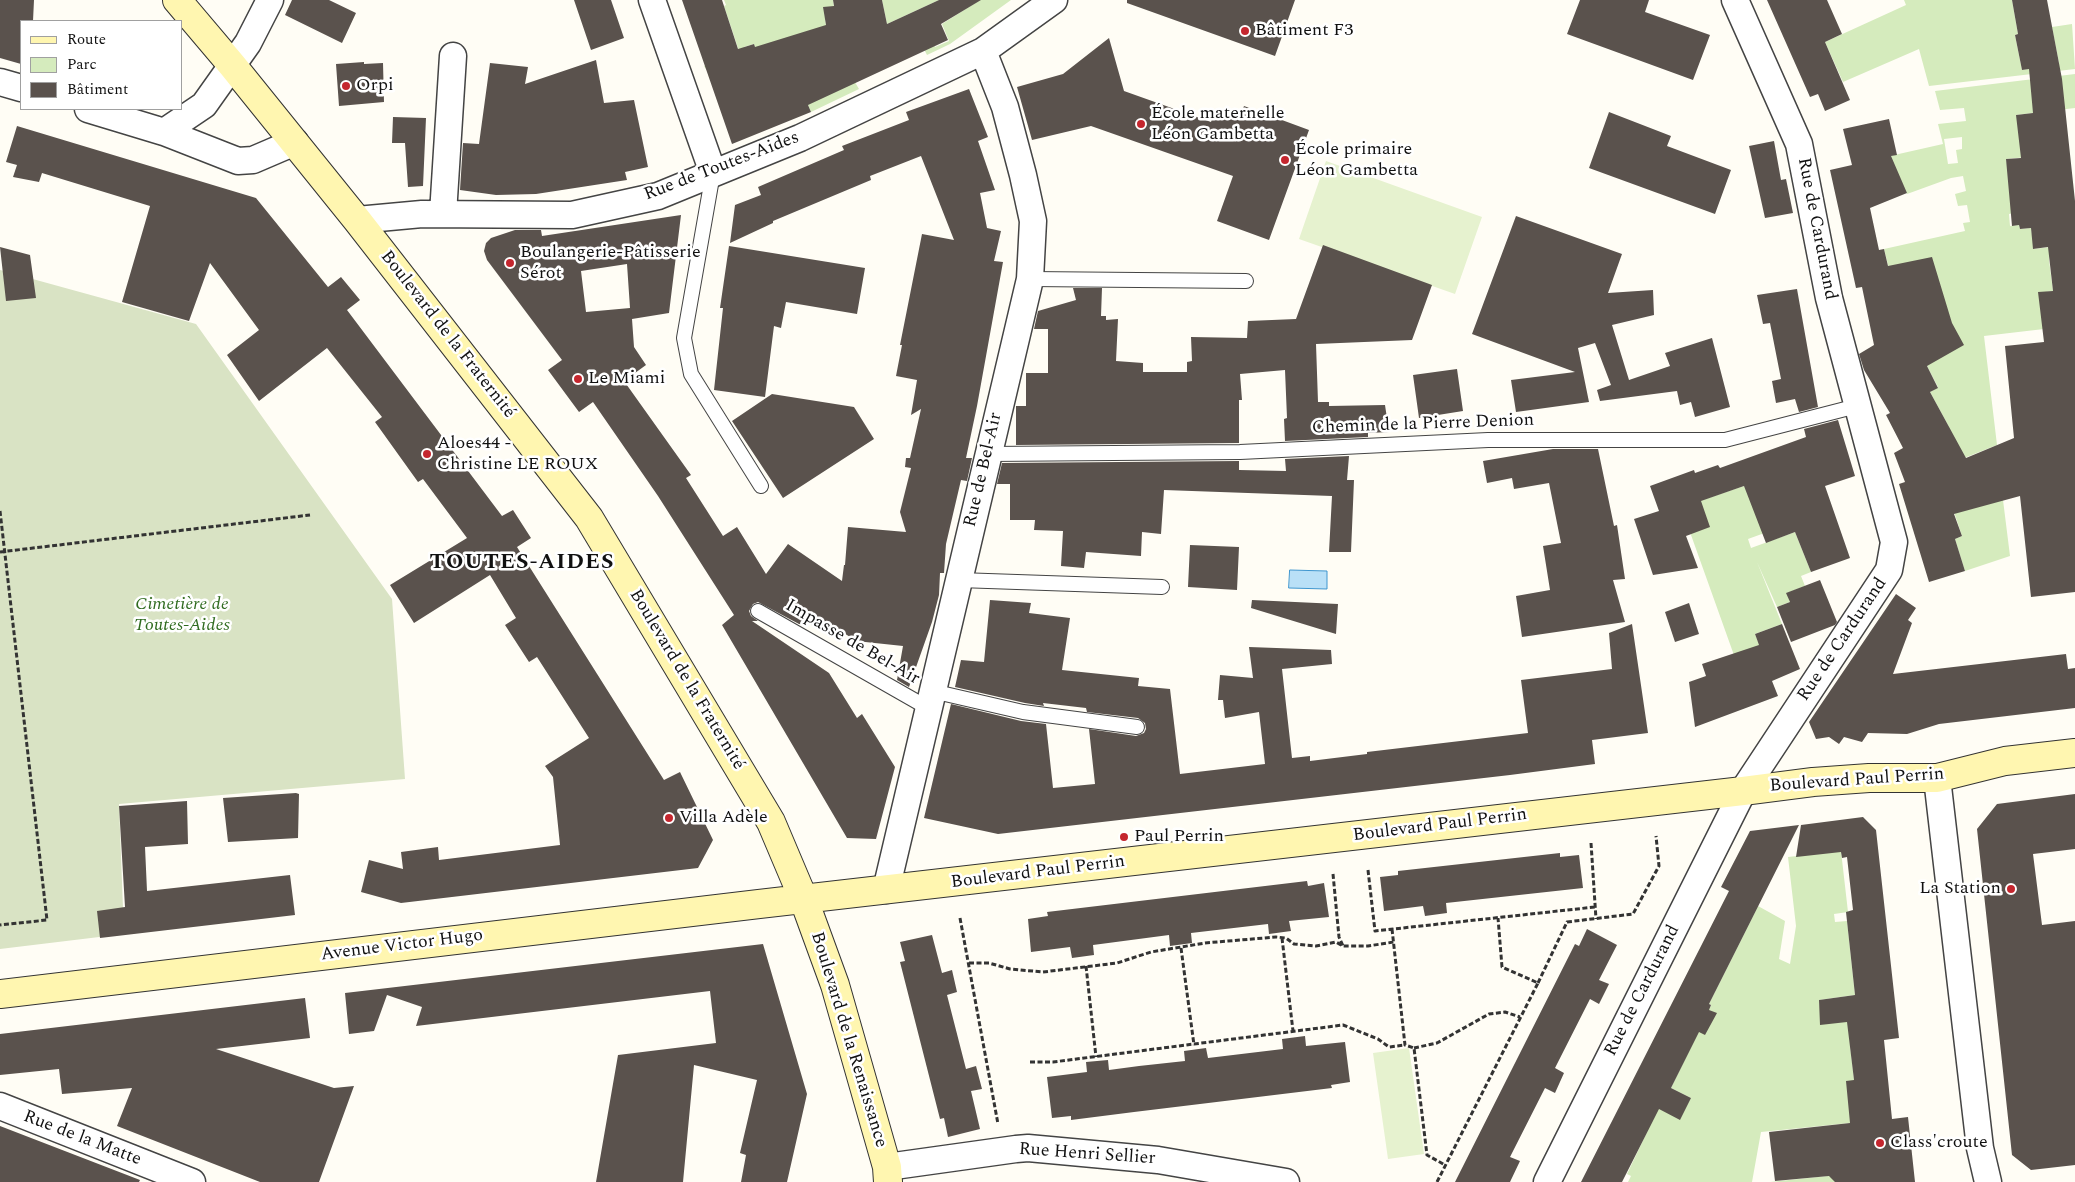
<!DOCTYPE html>
<meta charset="utf-8">
<style>
body{margin:0}
#map{position:relative;width:2075px;height:1182px;overflow:hidden;background:#fffdf5;font-family:Spectral,serif}
canvas{display:block}
.legend{position:absolute;left:20px;top:20px;width:162px;height:90px;box-sizing:border-box;background:#fff;border:1px solid #a0a0a0;margin:0;padding:6px 9px;list-style:none;font-size:15px;color:#111}
.legend li{display:flex;align-items:center;gap:10px;height:25px}
.legend b{width:25px;border:1px solid #a0a0a0}
</style>
<div id="map">
<canvas width="2075" height="1182"></canvas>
<ul class="legend">
<li><b style="height:6px;background:#fff6b0"></b>Route</li>
<li><b style="height:14px;background:#d5ebbd"></b>Parc</li>
<li><b style="height:14px;background:#5a524d"></b>Bâtiment</li>
</ul>
</div>
<script>
const context = document.querySelector('canvas').getContext('2d');
context.lineJoin = 'round';
function paint(path, color) { context.fillStyle = color; context.fill(path, 'evenodd'); }
function trace(path, color, width, dash) { context.strokeStyle = color; context.lineWidth = width; context.lineCap = dash ? 'butt' : 'round'; context.setLineDash(dash || []); context.stroke(path); }
function drawText(font, color, halo, rows, align = 'center') {
  context.font = font + ' Spectral,serif'; context.lineWidth = 5; context.setLineDash([]); context.textBaseline = 'middle'; context.strokeStyle = halo; context.fillStyle = color; for (const [text, x, y, turn = 0] of rows) {
    context.save(); context.translate(x, y); context.rotate((+turn || 0) * Math.PI / 180); context.textAlign = isNaN(turn) ? turn : align; if (halo) context.strokeText(text, 0, 0); context.fillText(text, 0, 0); context.restore();
  }
}
const green = new Path2D(`
 M 724,0 L 833,0 L 834,8 L 824,8 L 827,35 L 859,89 L 811,112 L 797,80 L 755,51 L 754,44 L 744,47 L 745,55 L 706,69 L 704,66 L 740,54 L 724,6 L 726,5 Z
 M 882,0 L 939,0 L 887,24 Z
 M 980,0 L 1011,0 L 950,44 L 927,55 L 924,49 L 934,44 L 935,47 L 949,41 L 942,24 Z
 M 1904,0 L 2012,0 L 2018,34 L 2015,35 L 2022,70 L 2059,63 L 2052,27 L 2072,24 L 2075,69 L 1929,86 L 1919,49 L 1843,82 L 1825,42 L 1906,5 Z
 M 2075,74 L 2075,108 L 2016,115 L 2038,156 L 2006,159 L 2018,212 L 2009,214 L 2010,226 L 2019,225 L 2020,229 L 2031,228 L 2034,249 L 2050,247 L 2049,260 L 2053,291 L 2039,293 L 2061,327 L 1984,336 L 1997,445 L 1939,468 L 1949,427 L 1930,392 L 1938,387 C 1915,344 1895,297 1884,249 L 1965,231 L 1963,223 L 1970,222 L 1967,205 L 1958,206 L 1955,194 L 1966,191 L 1963,176 L 1951,178 L 1907,194 L 1902,183 L 1881,158 L 1943,144 L 1938,124 L 1966,121 L 1964,108 L 1940,110 L 1935,91 ZM 1962,137 L 1962,149 L 1956,150 L 1958,163 L 1948,164 L 1944,139 Z
 M 1744,486 L 1792,523 L 1748,539 L 1751,548 L 1795,532 L 1811,572 L 1801,576 L 1805,586 L 1787,593 L 1790,602 L 1777,607 L 1757,562 L 1782,624 L 1755,634 L 1761,649 L 1735,658 L 1681,507 Z
 M 2003,500 L 2010,556 L 1965,571 L 1955,539 L 1962,536 L 1951,503 Z
 M 1841,851 L 1848,912 L 1834,914 L 1835,922 L 1847,921 L 1855,995 L 1819,1000 L 1822,1024 L 1860,1008 L 1850,1045 L 1854,1080 L 1850,1123 L 1761,1132 L 1752,1182 L 1628,1182 L 1631,1176 L 1627,1174 L 1647,1132 L 1656,1107 L 1691,1098 L 1671,1088 L 1711,1005 L 1709,1004 L 1758,906 L 1785,921 L 1779,959 L 1790,964 L 1796,926 L 1788,857 Z
 M 1875,1171 L 1877,1182 L 1770,1182 Z`);
const cemetery = new Path2D(`
 M 0,270 L 196,324 L 392,599 L 405,779 L 119,804 L 124,934 L 0,949 Z`);
const pitch = new Path2D(`
 M 1326,161 L 1482,217 L 1455,294 L 1299,239 Z
 M 1409,1048 L 1424,1154 L 1388,1159 L 1373,1053 Z`);
const water = new Path2D(`
 M 1290,570 L 1327,571 L 1327,589 L 1289,588 Z`);
const building = new Path2D(`
 M 0,0 L 34,0 L 33,21 L 21,21 L 21,64 L 0,58 Z
 M 292,0 L 329,0 L 356,13 L 342,43 L 285,15 Z
 M 574,0 L 611,0 L 624,38 L 591,50 Z
 M 682,0 L 722,0 L 738,49 L 754,44 L 755,47 L 826,25 L 823,7 L 834,6 L 833,0 L 882,0 L 887,24 L 939,0 L 981,0 L 941,24 L 948,40 L 808,105 L 811,112 L 732,144 Z
 M 1127,0 L 1295,0 L 1275,56 L 1127,3 Z
 M 1580,0 L 1649,0 L 1645,12 L 1710,35 L 1693,80 L 1567,34 Z
 M 1767,0 L 1827,0 L 1842,34 L 1825,42 L 1850,100 L 1825,111 L 1818,94 L 1810,97 Z
 M 2012,0 L 2047,0 L 2062,79 L 2075,201 L 2075,592 L 2031,597 L 2020,496 L 1954,514 L 1962,536 L 1955,539 L 1965,571 L 1929,582 L 1899,484 L 1905,482 L 1894,453 L 1903,448 L 1886,415 L 1890,413 L 1864,370 L 1859,354 L 1874,345 L 1862,287 L 1856,288 L 1830,170 L 1852,165 L 1843,129 L 1889,119 L 1897,155 L 1891,156 L 1907,193 L 1870,208 L 1879,250 L 1884,249 L 1888,266 L 1932,257 L 1952,323 L 1964,345 L 1927,366 L 1938,388 L 1930,392 L 1966,458 L 2014,438 L 2005,346 L 2044,342 L 2038,292 L 2053,291 L 2048,247 L 2033,249 L 2031,228 L 2020,229 L 2019,225 L 2012,226 L 2006,159 L 2021,158 L 2016,115 L 2033,113 L 2029,69 L 2022,70 L 2015,35 L 2018,34 Z
 M 1109,38 L 1124,91 L 1211,122 L 1215,110 L 1239,119 L 1244,106 L 1309,130 L 1269,240 L 1217,221 L 1233,176 L 1091,126 L 1032,140 L 1017,87 L 1063,74 Z
 M 596,60 L 604,103 L 634,100 L 648,167 L 625,172 L 627,180 L 536,194 L 496,195 L 460,190 L 463,143 L 479,144 L 490,63 L 528,67 L 525,84 Z
 M 364,62 L 364,64 L 383,63 L 384,102 L 339,106 L 336,64 Z
 M 969,89 L 988,137 L 978,141 L 995,190 L 980,193 L 987,228 L 1001,231 L 994,261 L 1003,262 L 977,406 L 966,458 L 972,458 L 967,481 L 961,480 L 946,544 L 944,573 L 940,573 L 939,595 L 932,622 L 909,687 L 897,680 L 903,646 L 856,641 L 835,627 L 799,624 L 758,602 L 753,604 L 749,611 L 751,616 L 758,621 L 752,621 L 829,673 L 857,718 L 862,714 L 895,767 L 876,839 L 847,838 L 722,625 L 734,615 L 658,496 L 593,402 L 579,412 L 548,370 L 562,360 L 487,260 L 484,251 L 486,243 L 491,238 L 515,230 L 541,230 L 542,236 L 681,215 L 669,313 L 632,319 L 634,347 L 646,365 L 624,381 L 691,475 L 686,478 L 723,536 L 737,527 L 766,574 L 788,544 L 842,581 L 844,565 L 845,565 L 848,527 L 906,532 L 900,512 L 911,468 L 905,467 L 906,458 L 910,458 L 921,409 L 911,415 L 917,380 L 896,376 L 902,345 L 900,345 L 922,234 L 954,240 L 921,156 L 870,176 L 871,180 L 773,221 L 773,223 L 730,243 L 735,205 L 761,195 L 758,187 L 844,150 L 842,146 L 909,120 L 906,112 ZM 627,264 L 630,308 L 586,312 L 581,271 Z
 M 1609,112 L 1671,136 L 1667,146 L 1731,170 L 1715,214 L 1589,168 Z
 M 393,117 L 426,118 L 423,186 L 408,187 L 405,143 L 392,143 Z
 M 17,126 L 256,198 L 328,287 L 341,277 L 360,300 L 347,310 L 502,516 L 513,510 L 531,538 L 517,547 L 664,780 L 680,772 L 713,840 L 698,868 L 401,903 L 361,892 L 369,860 L 403,869 L 401,852 L 438,847 L 439,860 L 560,845 L 553,777 L 545,766 L 589,738 L 537,657 L 529,662 L 505,625 L 516,618 L 490,575 L 414,623 L 390,585 L 467,538 L 423,479 L 418,482 L 375,422 L 382,417 L 327,348 L 259,401 L 227,355 L 259,330 L 210,263 L 189,321 L 122,302 L 150,206 L 42,173 L 39,182 L 13,177 L 17,165 L 6,162 Z
 M 1774,141 L 1781,180 L 1786,179 L 1793,213 L 1765,218 L 1749,146 Z
 M 1516,216 L 1622,254 L 1608,293 L 1653,290 L 1654,315 L 1612,325 L 1629,380 L 1670,366 L 1665,353 L 1712,338 L 1730,407 L 1695,417 L 1691,402 L 1680,405 L 1677,391 L 1600,401 L 1597,390 L 1611,385 L 1595,343 L 1578,348 L 1589,402 L 1516,412 L 1511,380 L 1575,372 L 1472,334 Z
 M 1323,245 L 1432,285 L 1412,340 L 1316,344 L 1318,402 L 1329,402 L 1329,406 L 1385,405 L 1389,432 L 1368,433 L 1368,437 L 1285,441 L 1284,419 L 1287,418 L 1285,370 L 1240,374 L 1242,400 L 1239,400 L 1239,443 L 1016,445 L 1016,406 L 1026,406 L 1026,373 L 1048,373 L 1048,329 L 1034,329 L 1038,311 L 1076,300 L 1073,288 L 1102,288 L 1101,316 L 1106,316 L 1106,320 L 1118,319 L 1116,361 L 1143,363 L 1143,372 L 1187,372 L 1187,362 L 1192,361 L 1191,337 L 1247,338 L 1248,321 L 1296,319 Z
 M 729,246 L 865,268 L 857,314 L 786,302 L 781,328 L 774,326 L 765,397 L 714,390 L 723,308 L 720,308 Z
 M 0,247 L 30,255 L 36,298 L 6,301 Z
 M 1797,289 L 1818,407 L 1799,412 L 1795,399 L 1776,403 L 1772,381 L 1781,379 L 1770,323 L 1763,324 L 1757,295 Z
 M 1457,369 L 1463,411 L 1419,418 L 1413,375 Z
 M 772,394 L 854,407 L 874,439 L 783,498 L 732,421 Z
 M 1838,420 L 1855,476 L 1825,486 L 1850,558 L 1811,572 L 1795,532 L 1766,543 L 1744,486 L 1701,501 L 1710,527 L 1686,536 L 1698,568 L 1653,575 L 1634,519 L 1659,511 L 1650,486 L 1694,470 L 1695,473 L 1718,465 L 1720,468 L 1806,437 L 1804,429 Z
 M 1553,449 L 1598,449 L 1614,526 L 1617,525 L 1625,579 L 1613,580 L 1625,622 L 1522,637 L 1516,596 L 1550,590 L 1543,546 L 1561,543 L 1549,483 L 1514,489 L 1512,478 L 1487,483 L 1483,461 Z
 M 1349,456 L 1347,480 L 1354,480 L 1351,552 L 1329,552 L 1332,496 L 1164,490 L 1161,534 L 1142,532 L 1141,556 L 1086,552 L 1084,568 L 1061,566 L 1063,531 L 1034,530 L 1035,520 L 1010,520 L 1010,484 L 997,484 L 1002,463 L 1239,461 L 1239,470 L 1286,471 L 1285,459 Z
 M 1190,545 L 1239,547 L 1237,590 L 1188,587 Z
 M 1820,580 L 1837,622 L 1835,625 L 1791,642 L 1777,607 L 1790,602 L 1786,593 Z
 M 1896,594 L 1916,608 L 1908,620 L 1912,623 L 1893,674 L 2066,654 L 2068,669 L 2075,668 L 2075,708 L 1939,724 L 1907,734 L 1868,733 L 1862,742 L 1844,737 L 1839,744 L 1829,737 L 1816,739 L 1809,722 Z
 M 990,600 L 1031,603 L 1029,613 L 1070,618 L 1062,670 L 1139,678 L 1138,686 L 1170,689 L 1180,774 L 1265,764 L 1259,712 L 1225,718 L 1223,700 L 1218,700 L 1220,675 L 1253,678 L 1249,647 L 1331,650 L 1332,664 L 1282,669 L 1292,758 L 1310,756 L 1310,761 L 1367,754 L 1367,752 L 1528,733 L 1521,680 L 1612,669 L 1609,633 L 1632,624 L 1648,733 L 1592,740 L 1595,764 L 1510,775 L 998,834 L 924,818 L 951,704 L 1021,721 L 1046,724 L 1053,788 L 1095,784 L 1089,729 L 1136,736 L 1144,733 L 1146,729 L 1145,723 L 1138,718 L 1087,712 L 1086,708 L 1043,703 L 1044,706 L 1025,703 L 955,687 L 961,660 L 984,662 Z
 M 1252,600 L 1338,604 L 1336,634 L 1251,608 Z
 M 1689,603 L 1699,634 L 1675,642 L 1665,612 Z
 M 1782,624 L 1800,669 L 1772,681 L 1778,696 L 1695,727 L 1689,682 L 1706,676 L 1702,664 L 1759,645 L 1755,634 Z
 M 296,793 L 299,794 L 298,838 L 228,842 L 223,798 Z
 M 2075,794 L 2075,849 L 2033,854 L 2042,925 L 2075,921 L 2075,1165 L 2031,1170 L 2012,1155 L 1977,829 L 1997,804 Z
 M 187,801 L 188,844 L 145,847 L 147,891 L 290,875 L 295,915 L 100,938 L 97,911 L 125,907 L 119,806 Z
 M 1863,817 L 1876,830 L 1899,1038 L 1884,1040 L 1892,1119 L 1908,1117 L 1915,1182 L 1835,1182 L 1829,1176 L 1775,1181 L 1769,1132 L 1850,1123 L 1846,1081 L 1854,1080 L 1847,1022 L 1820,1025 L 1819,1000 L 1855,995 L 1846,912 L 1853,910 L 1847,857 L 1842,858 L 1841,852 L 1796,857 L 1801,825 Z
 M 1799,825 L 1709,1004 L 1711,1005 L 1709,1010 L 1717,1013 L 1705,1035 L 1699,1032 L 1671,1088 L 1691,1098 L 1680,1120 L 1659,1109 L 1622,1182 L 1581,1182 L 1729,891 L 1721,887 L 1750,831 Z
 M 1560,853 L 1560,857 L 1579,855 L 1583,888 L 1446,903 L 1447,913 L 1425,916 L 1423,906 L 1384,911 L 1380,877 L 1398,875 L 1398,871 Z
 M 1307,881 L 1308,886 L 1324,883 L 1329,917 L 1289,921 L 1291,931 L 1269,934 L 1268,924 L 1191,933 L 1192,943 L 1170,946 L 1169,935 L 1093,945 L 1094,955 L 1072,958 L 1070,947 L 1031,952 L 1028,919 L 1048,916 L 1047,912 Z
 M 1587,929 L 1617,945 L 1599,980 L 1609,984 L 1599,1004 L 1590,999 L 1555,1068 L 1564,1073 L 1555,1093 L 1545,1088 L 1510,1157 L 1520,1161 L 1510,1182 L 1455,1182 L 1575,944 L 1579,946 Z
 M 932,935 L 942,973 L 952,970 L 957,992 L 947,995 L 966,1069 L 976,1066 L 982,1089 L 971,1091 L 980,1129 L 948,1137 L 944,1118 L 940,1119 L 900,962 L 905,961 L 900,942 Z
 M 763,944 L 807,1094 L 787,1182 L 741,1182 L 746,1155 L 740,1153 L 757,1080 L 694,1065 L 683,1182 L 596,1182 L 618,1055 L 716,1043 L 710,991 L 416,1026 L 422,1007 L 387,995 L 374,1031 L 349,1034 L 345,993 Z
 M 305,998 L 310,1038 L 216,1049 L 334,1088 L 354,1086 L 319,1182 L 260,1182 L 117,1126 L 132,1088 L 62,1094 L 59,1069 L 0,1075 L 0,1034 Z
 M 1305,1036 L 1306,1046 L 1345,1042 L 1350,1082 L 1331,1085 L 1332,1088 L 1134,1112 L 1071,1120 L 1071,1116 L 1052,1118 L 1047,1077 L 1087,1072 L 1086,1062 L 1108,1060 L 1109,1070 L 1139,1066 L 1185,1061 L 1184,1051 L 1206,1048 L 1208,1058 L 1283,1049 L 1282,1039 Z
 M 0,1126 L 140,1180 L 139,1182 L 0,1182 Z`);
const path = new Path2D(`
 M 0,511 L 47,920 L 0,925
 M 0,552 L 310,515
 M 1591,843 L 1596,919
 M 1368,870 L 1375,931 L 1595,907
 M 1333,874 L 1339,937 L 1343,946
 M 960,918 L 998,1124
 M 1392,929 L 1405,1045 L 1414,1048 L 1427,1155 L 1445,1165
 M 1282,938 L 1293,1031
 M 1181,948 L 1194,1045
 M 969,963 L 989,963 L 1010,969 L 1043,972 L 1117,963 L 1151,952 L 1205,943 L 1276,937 L 1286,938 L 1294,944 L 1316,946 L 1336,942 L 1343,946 L 1368,946 L 1394,942
 M 1086,966 L 1096,1057
 M 1538,983 L 1567,922 L 1633,914 L 1659,866 L 1656,836
 M 1414,1048 L 1437,1043 L 1489,1014 L 1505,1012 L 1520,1017
 M 1030,1062 L 1053,1062 L 1343,1025 L 1378,1039 L 1389,1047 L 1405,1045
 M 1437,1182 L 1538,983 L 1502,967 L 1498,918`);
const lane = new Path2D(`
 M 713,173 L 684,338 L 691,374 L 761,486
 M 1030,279 L 1246,281
 M 988,454 L 1240,452 L 1488,440 L 1725,440 L 1857,406
 M 959,580 L 1162,587
 M 758,611 L 928,708
 M 932,691 L 1023,712 L 1137,727`);
const street = new Path2D(`
 M 652,0 L 713,173
 M 0,82 L 21,88
 M 88,109 L 164,132 L 238,161 L 253,160 L 295,142
 M 164,132 L 204,105 L 248,43 L 270,0
 M 443,214 L 453,56
 M 357,220 L 422,214 L 572,215 L 658,196 L 800,138 L 983,51 L 1054,0
 M 1937,778 L 1980,1148 L 1988,1182
 M 886,890 L 1030,279 L 1033,221 L 1023,175 L 1005,107 L 983,51
 M 0,1106 L 192,1182
 M 887,1167 L 1016,1149 L 1028,1148 L 1158,1160 L 1286,1182
 M 1547,1182 L 1743,791 L 1889,570 L 1894,542 L 1829,298 L 1799,144 L 1735,0`);
const secondary = new Path2D(`
 M 177,0 L 232,65 L 357,220 L 589,518 L 771,822 L 804,900 L 835,985 L 887,1167 L 888,1182
 M 0,994 L 759,904 L 1743,791 L 1813,782 L 1869,778 L 1937,778 L 2005,761 L 2075,753`);
const markers = [
 [1245,31,5,"#c4262e"],
 [346,86,5,"#c4262e"],
 [1141,124,5,"#c4262e"],
 [1285,160,5,"#c4262e"],
 [510,263,5,"#c4262e"],
 [578,379,5,"#c4262e"],
 [427,454,5,"#c4262e"],
 [669,818,5,"#c4262e"],
 [1124,837,5,"#c4262e"],
 [2011,889,5,"#c4262e"],
 [1880,1143,5,"#c4262e"]
];
const poiNames = [
 ["Bâtiment F3",1255,31],
 ["Orpi",356,86],
 ["École maternelle",1151,114],
 ["Léon Gambetta",1151,135],
 ["École primaire",1295,150],
 ["Léon Gambetta",1295,171],
 ["Boulangerie-Pâtisserie",520,253],
 ["Sérot",520,274],
 ["Le Miami",588,379],
 ["Aloes44 -",437,444],
 ["Christine LE ROUX",437,465],
 ["Villa Adèle",679,818],
 ["Paul Perrin",1134,837],
 ["La Station",2001,889,"right"],
 ["Class'croute",1890,1143]
];
const streetNames = [
 ["Rue de Toutes-Aides",722,167,-21],
 ["Rue de Cardurand",1816,229,79],
 ["Boulevard de la Fraternité",447,335,52],
 ["Chemin de la Pierre Denion",1423,425,-2],
 ["Rue de Bel-Air",984,470,-77],
 ["Rue de Cardurand",1843,640,-56],
 ["Impasse de Bel-Air",852,643,30],
 ["Boulevard de la Fraternité",686,680,59],
 ["Boulevard Paul Perrin",1857,781,-4],
 ["Boulevard Paul Perrin",1440,826,-7],
 ["Boulevard Paul Perrin",1038,873,-7],
 ["Avenue Victor Hugo",402,946,-7],
 ["Rue de Cardurand",1643,991,-63],
 ["Boulevard de la Renaissance",848,1040,73],
 ["Rue de la Matte",82,1139,21],
 ["Rue Henri Sellier",1087,1155,4]
];
const parkNames = [
 ["Cimetière de",182,605],
 ["Toutes-Aides",182,626]
];
const districtNames = [
 ["TOUTES-AIDES",522,564]
];
paint(green, '#d5ebbd');
paint(cemetery, '#d9e3c4');
paint(pitch, '#e6f2cf');
paint(water, '#b9e0f7');
trace(water, '#3f96cf', 1);
paint(building, '#5a524d');
trace(lane, '#444', 16);
trace(street, '#444', 29);
trace(secondary, '#333', 30);
trace(path, '#333', 3, [5, 2.5]);
trace(lane, '#fff', 14);
trace(street, '#fff', 26);
trace(secondary, '#fff6b0', 28);
for (const [x, y, r, color] of markers) { const dot = new Path2D(); dot.arc(x, y, r, 0, 2 * Math.PI); context.fillStyle = color; context.fill(dot); trace(dot, '#fff', 2); }
drawText('18px', '#111', '#fff', poiNames, 'left');
drawText('18px', '#111', '#fff', streetNames);
drawText('italic 18px', '#2f6b1f', '#fff', parkNames);
context.letterSpacing = '1px';
drawText('bold 22px', '#111', '#fff', districtNames);
context.letterSpacing = '0px';
</script>
